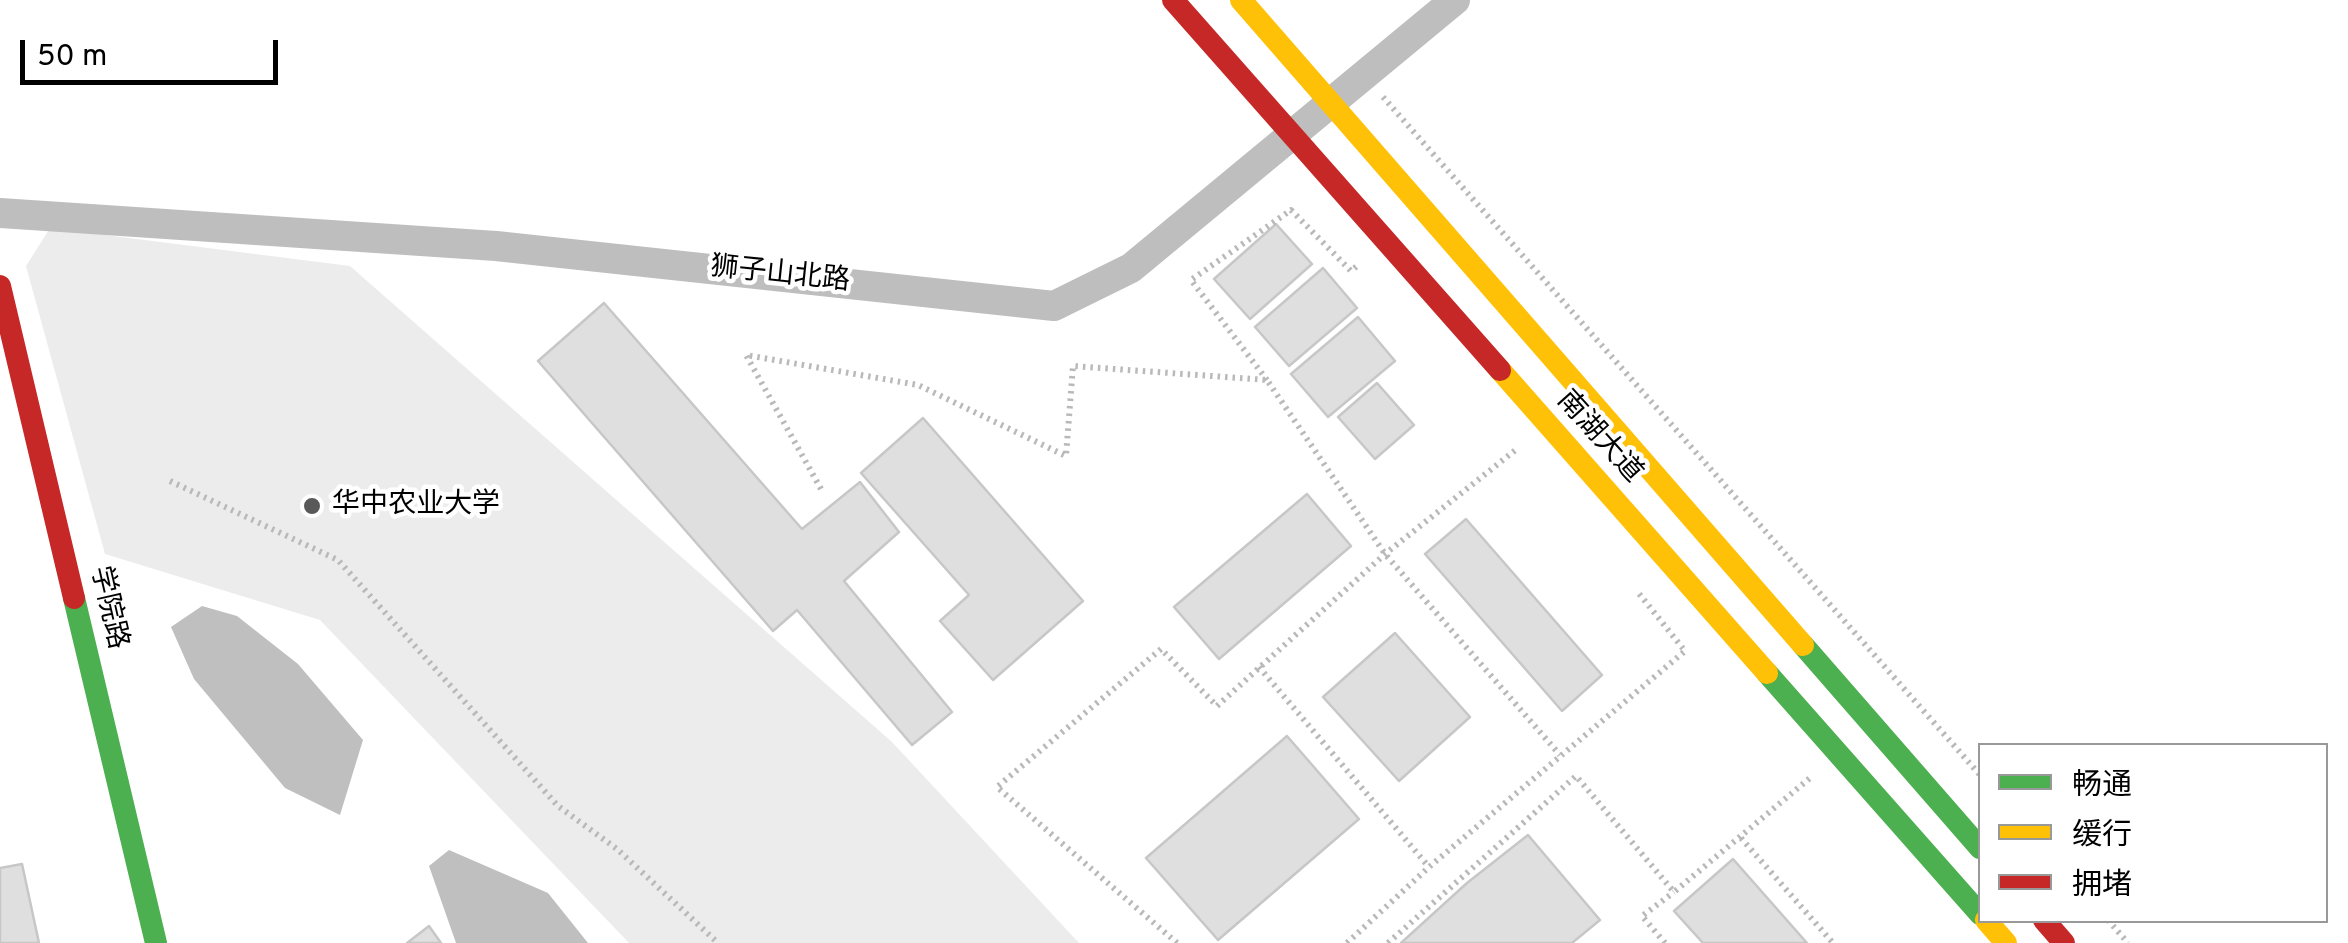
<!DOCTYPE html>
<meta charset="utf-8">
<style>
body{margin:0}
#map{position:relative;width:2348px;height:943px;overflow:hidden;background:#fff;font-family:Overpass,"Noto Sans SC",sans-serif}
canvas{display:block}
.legend{position:absolute;left:1978px;top:743px;width:350px;height:180px;box-sizing:border-box;background:#fff;border:2px solid #999;margin:0;padding:12px 18px;list-style:none;font-size:30px;color:#000}
.legend li{display:flex;align-items:center;gap:20px;height:50px}
.legend b{width:50px;border:2px solid #999}
.scale{position:absolute;left:20px;top:40px;width:258px;height:45px;box-sizing:border-box;border:5px solid #000;border-top:0;padding-left:12px;font-size:30px;line-height:35px;white-space:nowrap;color:#000;-webkit-text-stroke:8px #fff;paint-order:stroke}
</style>
<div id="map">
<canvas width="2348" height="943"></canvas>
<ul class="legend">
<li><b style="height:12px;background:#4caf50"></b>畅通</li>
<li><b style="height:12px;background:#ffc107"></b>缓行</li>
<li><b style="height:12px;background:#c62828"></b>拥堵</li>
</ul>
<div class="scale">50 m</div>
</div>
<script>
const context = document.querySelector('canvas').getContext('2d');
context.lineJoin = 'round';
function paint(path, color) { context.fillStyle = color; context.fill(path, 'evenodd'); }
function trace(path, color, width, dash) { context.strokeStyle = color; context.lineWidth = width; context.lineCap = dash ? 'butt' : 'round'; context.setLineDash(dash || []); context.stroke(path); }
function drawText(font, color, halo, rows, align = 'center') {
  context.font = font + ' Overpass,"Noto Sans SC",sans-serif'; context.lineWidth = 9; context.setLineDash([]); context.textBaseline = 'middle'; context.strokeStyle = halo; context.fillStyle = color; for (const [text, x, y, turn = 0] of rows) {
    context.save(); context.translate(x, y); context.rotate((+turn || 0) * Math.PI / 180); context.textAlign = isNaN(turn) ? turn : align; if (halo) context.strokeText(text, 0, 0); context.fillText(text, 0, 0); context.restore();
  }
}
const green = new Path2D(`
 M 50,228 L 350,266 L 892,742 L 1079,943 L 629,943 L 320,620 L 105,554 L 26,266 Z`);
const water = new Path2D(`
 M 202,606 L 237,616 L 298,664 L 363,740 L 340,815 L 285,788 L 194,679 L 171,627 Z
 M 449,850 L 548,893 L 588,943 L 456,943 L 429,866 Z`);
const building = new Path2D(`
 M 1276,224 L 1312,264 L 1250,319 L 1214,279 Z
 M 1323,268 L 1357,308 L 1289,366 L 1255,327 Z
 M 604,303 L 802,529 L 860,482 L 899,532 L 844,581 L 952,712 L 912,745 L 797,610 L 773,631 L 538,361 Z
 M 1358,317 L 1395,361 L 1328,417 L 1291,374 Z
 M 1377,383 L 1414,425 L 1375,459 L 1338,417 Z
 M 923,418 L 1083,601 L 993,680 L 940,621 L 969,595 L 861,473 Z
 M 1307,494 L 1351,546 L 1219,659 L 1174,607 Z
 M 1466,519 L 1602,675 L 1562,711 L 1425,554 Z
 M 1395,633 L 1470,717 L 1399,781 L 1323,697 Z
 M 1287,736 L 1359,819 L 1218,940 L 1146,858 Z
 M 1528,835 L 1600,920 L 1572,943 L 1401,943 L 1467,883 Z
 M 1733,859 L 1807,943 L 1703,943 L 1674,911 Z
 M 22,864 L 39,943 L 0,943 L 0,868 Z
 M 429,926 L 441,943 L 407,943 Z`);
const path = new Path2D(`
 M 1383,97 L 1980,775
 M 1267,380 L 1191,280 L 1291,210 L 1351,271 L 1357,266
 M 170,481 L 338,560 L 558,806 L 617,849 L 718,943
 M 821,489 L 746,355 L 918,385 L 1066,456 L 1073,366 L 1267,380 L 1385,554 L 1560,755
 M 1259,667 L 1429,867
 M 1741,838 L 1833,943
 M 2108,920 L 2128,943
 M 1177,943 L 997,787 L 1161,649 L 1217,706 L 1385,554 L 1518,448
 M 1347,943 L 1429,867 L 1685,651 L 1637,591
 M 1388,943 L 1576,776 L 1674,892 L 1810,778
 M 1665,943 L 1642,916 L 1674,892`);
const street = new Path2D(`
 M 0,213 L 496,246 L 1054,306 L 1131,268 L 1455,0`);
const fast = new Path2D(`
 M 74,598 L 156,943
 M 1803,645 L 1980,848
 M 1767,673 L 1980,914`);
const slow = new Path2D(`
 M 1241,0 L 1803,645
 M 1500,370 L 1767,673
 M 1986,920 L 2006,943`);
const jam = new Path2D(`
 M 1173,0 L 1500,370
 M 0,286 L 74,598
 M 2044,920 L 2064,943`);
const markers = [
 [312,506,10,"#595959"]
];
const streetNames = [
 ["狮子山北路",780,276,6],
 ["南湖大道",1598,438,48],
 ["学院路",107,608,77]
];
const poiNames = [
 ["华中农业大学",332,506]
];
paint(green, '#ececec');
paint(water, '#bfbfbf');
paint(building, '#dfdfdf');
trace(building, '#c7c7c7', 2.5);
trace(path, '#b9b9b9', 6, [2.5, 5]);
trace(street, '#bebebe', 30);
trace(fast, '#4caf50', 22);
trace(slow, '#ffc107', 22);
trace(jam, '#c62828', 22);
for (const [x, y, r, color] of markers) { const dot = new Path2D(); dot.arc(x, y, r, 0, 2 * Math.PI); context.fillStyle = color; context.fill(dot); trace(dot, '#fff', 4); }
drawText('28px', '#000', '#fff', streetNames);
drawText('28px', '#000', '#fff', poiNames, 'left');
</script>
